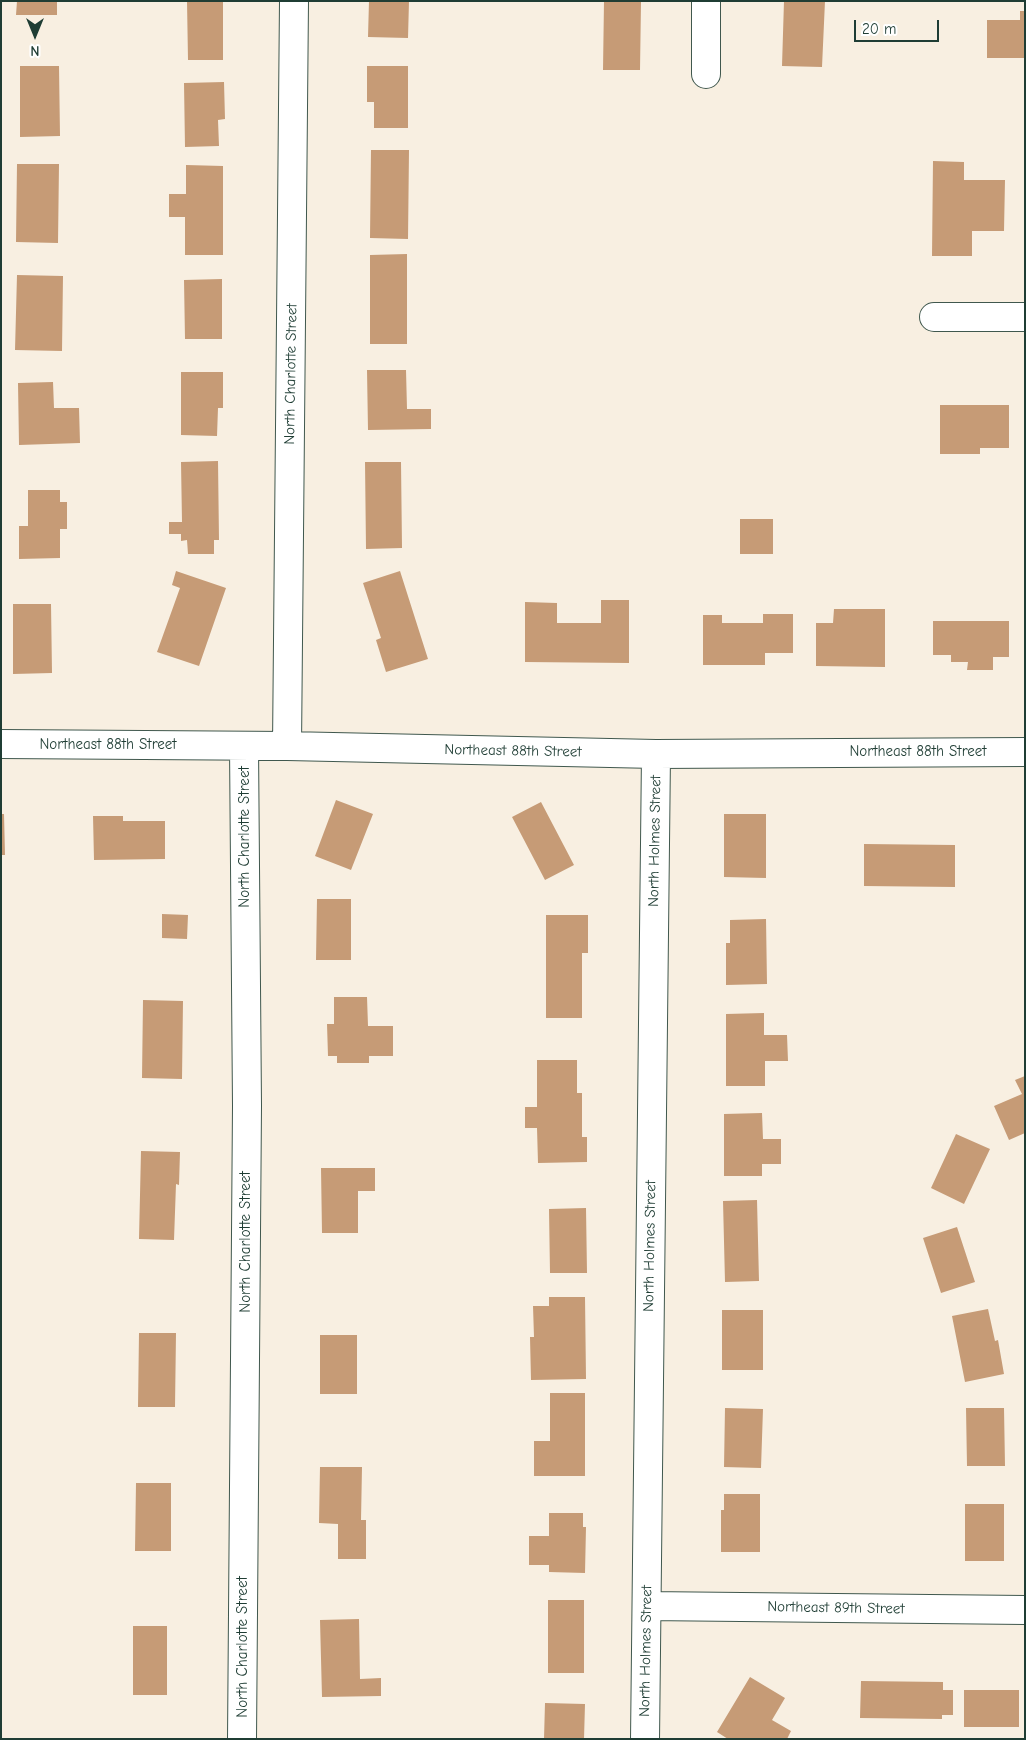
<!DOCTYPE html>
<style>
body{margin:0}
#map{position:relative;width:1026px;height:1740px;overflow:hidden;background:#f8efe1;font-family:"Comic Neue",sans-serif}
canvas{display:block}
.frame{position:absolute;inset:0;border:2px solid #1f3d34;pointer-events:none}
.north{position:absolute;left:10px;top:10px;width:50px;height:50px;-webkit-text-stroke:4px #fff;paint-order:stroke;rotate:180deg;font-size:14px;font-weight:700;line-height:20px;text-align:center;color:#1f3d34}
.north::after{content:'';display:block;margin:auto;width:18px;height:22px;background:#1f3d34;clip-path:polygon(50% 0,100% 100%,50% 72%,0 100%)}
.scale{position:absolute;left:854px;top:20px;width:85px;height:22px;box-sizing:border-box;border:2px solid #1f3d34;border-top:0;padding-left:6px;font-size:15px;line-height:18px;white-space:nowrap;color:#1f3d34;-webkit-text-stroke:4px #fff;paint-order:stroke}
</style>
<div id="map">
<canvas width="1026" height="1740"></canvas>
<div class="frame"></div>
<div class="north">N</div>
<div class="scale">20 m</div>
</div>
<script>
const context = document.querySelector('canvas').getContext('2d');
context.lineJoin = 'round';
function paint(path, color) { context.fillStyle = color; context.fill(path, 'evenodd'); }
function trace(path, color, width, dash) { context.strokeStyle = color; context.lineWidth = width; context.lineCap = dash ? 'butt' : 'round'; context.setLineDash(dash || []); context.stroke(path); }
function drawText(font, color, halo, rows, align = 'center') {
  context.font = font + ' "Comic Neue",sans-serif'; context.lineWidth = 4; context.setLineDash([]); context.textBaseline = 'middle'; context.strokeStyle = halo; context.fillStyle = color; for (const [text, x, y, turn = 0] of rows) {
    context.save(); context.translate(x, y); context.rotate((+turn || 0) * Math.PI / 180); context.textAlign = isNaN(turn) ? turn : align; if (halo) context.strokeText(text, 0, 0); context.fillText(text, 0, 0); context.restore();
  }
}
const building = new Path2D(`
 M 17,1 L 57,1 L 57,15 L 16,15 Z
 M 187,1 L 223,1 L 223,60 L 188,60 Z
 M 369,1 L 409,1 L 408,38 L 368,37 Z
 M 604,1 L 641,2 L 640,70 L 603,70 Z
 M 784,1 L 825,1 L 822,67 L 782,66 Z
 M 1020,11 L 1025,11 L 1025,58 L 987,58 L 987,20 L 1020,20 Z
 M 20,66 L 59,66 L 60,136 L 20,137 Z
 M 367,66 L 408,66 L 408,128 L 374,128 L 374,102 L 367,102 Z
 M 224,82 L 225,119 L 218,120 L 219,146 L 185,147 L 184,83 Z
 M 371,150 L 409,150 L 408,239 L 370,238 Z
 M 933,161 L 964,162 L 964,180 L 1005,180 L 1004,231 L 972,231 L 972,256 L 932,256 Z
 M 17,164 L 59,164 L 58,243 L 16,242 Z
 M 186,165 L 223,166 L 223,255 L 185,255 L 185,217 L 169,217 L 169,194 L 186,194 Z
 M 407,254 L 407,344 L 370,344 L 370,255 Z
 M 17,275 L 63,276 L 62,351 L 15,350 Z
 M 222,279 L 222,339 L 185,339 L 184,280 Z
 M 367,370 L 406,370 L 407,409 L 431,409 L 431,429 L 368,430 Z
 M 181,372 L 223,372 L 223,408 L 218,408 L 217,436 L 181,435 Z
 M 53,382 L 54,408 L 79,408 L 80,443 L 19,445 L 18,383 Z
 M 940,405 L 1009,405 L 1009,448 L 980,448 L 980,454 L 940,454 Z
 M 218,461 L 219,540 L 214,540 L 214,554 L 188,554 L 187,540 L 181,541 L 181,534 L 169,534 L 169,522 L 182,522 L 181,462 Z
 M 365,462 L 401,462 L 402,548 L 366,549 Z
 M 28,490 L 60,490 L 60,502 L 67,502 L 67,529 L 60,529 L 60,558 L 19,559 L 19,526 L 28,526 Z
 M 740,519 L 773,519 L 773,554 L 740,554 Z
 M 176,571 L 226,588 L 199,666 L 157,652 L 180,588 L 172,585 Z
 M 400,571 L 428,659 L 386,672 L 376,640 L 381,638 L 363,583 Z
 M 601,600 L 629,600 L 629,663 L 525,662 L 525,602 L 557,603 L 557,623 L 601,623 Z
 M 13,604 L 51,604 L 52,673 L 13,674 Z
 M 834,609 L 885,609 L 885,667 L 816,666 L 816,623 L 833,623 Z
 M 763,614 L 793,614 L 793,653 L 765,653 L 765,665 L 703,665 L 703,615 L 722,615 L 722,623 L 763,623 Z
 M 933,621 L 1009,621 L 1009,657 L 993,657 L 993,670 L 967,670 L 968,662 L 951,662 L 951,655 L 933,655 Z
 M 336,800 L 373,814 L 351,870 L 315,856 Z
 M 541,802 L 574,865 L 545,880 L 512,817 Z
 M 1,814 L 4,814 L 5,855 L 1,855 Z
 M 724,814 L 766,814 L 766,878 L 724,877 Z
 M 93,816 L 123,816 L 123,821 L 165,821 L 165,859 L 94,860 Z
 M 864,844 L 955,845 L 955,887 L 864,886 Z
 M 317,899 L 351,899 L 351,960 L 316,960 Z
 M 162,914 L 188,915 L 187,939 L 162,938 Z
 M 546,915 L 588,915 L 588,953 L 582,953 L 582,1018 L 546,1018 Z
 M 766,919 L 767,984 L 726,985 L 726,943 L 730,943 L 730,920 Z
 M 334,997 L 367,997 L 368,1026 L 393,1026 L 393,1056 L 369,1056 L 369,1063 L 337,1063 L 337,1056 L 328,1056 L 327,1024 L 334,1024 Z
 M 143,1000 L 183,1001 L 182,1079 L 142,1078 Z
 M 764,1013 L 764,1035 L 787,1035 L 788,1061 L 765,1061 L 765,1086 L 726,1086 L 726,1014 Z
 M 537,1060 L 577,1060 L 577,1093 L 582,1093 L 582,1137 L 587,1137 L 587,1162 L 538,1163 L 537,1128 L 525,1128 L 525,1107 L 537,1107 Z
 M 1025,1076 L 1025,1133 L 1009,1140 L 994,1106 L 1022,1094 L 1015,1080 Z
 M 762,1113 L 763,1139 L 781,1139 L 781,1164 L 762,1164 L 762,1176 L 724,1176 L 724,1114 Z
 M 956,1134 L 990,1149 L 964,1204 L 931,1188 Z
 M 141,1151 L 180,1152 L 179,1185 L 176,1184 L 174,1240 L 139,1239 Z
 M 321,1168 L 375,1168 L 375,1191 L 358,1191 L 358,1233 L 322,1233 Z
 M 757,1200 L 759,1281 L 725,1282 L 723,1201 Z
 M 586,1208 L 587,1273 L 550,1273 L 549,1209 Z
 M 957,1227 L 975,1282 L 941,1293 L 923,1238 Z
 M 549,1297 L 585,1297 L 586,1379 L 531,1380 L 530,1337 L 534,1337 L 533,1306 L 549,1306 Z
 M 988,1309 L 995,1341 L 998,1340 L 1004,1374 L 965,1382 L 952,1316 Z
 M 722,1310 L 763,1310 L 763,1370 L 722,1370 Z
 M 139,1333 L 176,1333 L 175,1407 L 138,1407 Z
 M 320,1335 L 357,1335 L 357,1394 L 320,1394 Z
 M 550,1393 L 585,1393 L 585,1476 L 534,1476 L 534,1441 L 550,1441 Z
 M 725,1408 L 763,1409 L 761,1468 L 724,1467 Z
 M 966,1408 L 1004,1408 L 1005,1466 L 967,1466 Z
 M 320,1467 L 362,1467 L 361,1520 L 366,1520 L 366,1559 L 338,1559 L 338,1524 L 319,1523 Z
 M 136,1483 L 171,1483 L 171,1551 L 135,1551 Z
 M 724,1494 L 760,1494 L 760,1552 L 721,1552 L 721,1510 L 724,1510 Z
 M 965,1504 L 1004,1504 L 1004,1561 L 965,1561 Z
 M 549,1513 L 583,1513 L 583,1527 L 586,1527 L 585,1573 L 549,1572 L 549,1565 L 529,1565 L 529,1536 L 549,1536 Z
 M 548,1600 L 584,1600 L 584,1673 L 548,1673 Z
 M 359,1619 L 360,1679 L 381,1678 L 381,1696 L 322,1697 L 320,1620 Z
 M 133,1626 L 167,1626 L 167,1695 L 133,1695 Z
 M 750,1677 L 785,1698 L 772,1720 L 791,1731 L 787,1739 L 728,1739 L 717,1732 Z
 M 861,1681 L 943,1682 L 943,1690 L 953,1690 L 953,1715 L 942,1715 L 942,1719 L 860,1718 Z
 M 964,1690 L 1019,1690 L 1019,1727 L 964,1727 Z
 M 545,1703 L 585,1704 L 584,1739 L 544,1739 Z`);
const minor = new Path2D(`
 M 706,74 L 706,1
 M 934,317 L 1025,317
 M 1,744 L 287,746 L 656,754 L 1025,752
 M 287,746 L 294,1
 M 647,1606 L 1025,1610
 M 242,1739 L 247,1106 L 244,746
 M 645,1739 L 656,754`);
const streetNames = [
 ["North Charlotte Street",291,374,-89],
 ["Northeast 88th Street",108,745],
 ["Northeast 88th Street",513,751,1],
 ["Northeast 88th Street",918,752],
 ["North Charlotte Street",245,837,-90],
 ["North Holmes Street",655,841,-89],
 ["North Charlotte Street",246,1242,-90],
 ["North Holmes Street",650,1246,-89],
 ["Northeast 89th Street",836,1608,1],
 ["North Charlotte Street",243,1647,-90],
 ["North Holmes Street",646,1651,-89]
];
paint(building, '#c69b76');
trace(minor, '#40584e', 30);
trace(minor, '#fff', 28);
drawText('15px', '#1f3d34', '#fff', streetNames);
</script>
